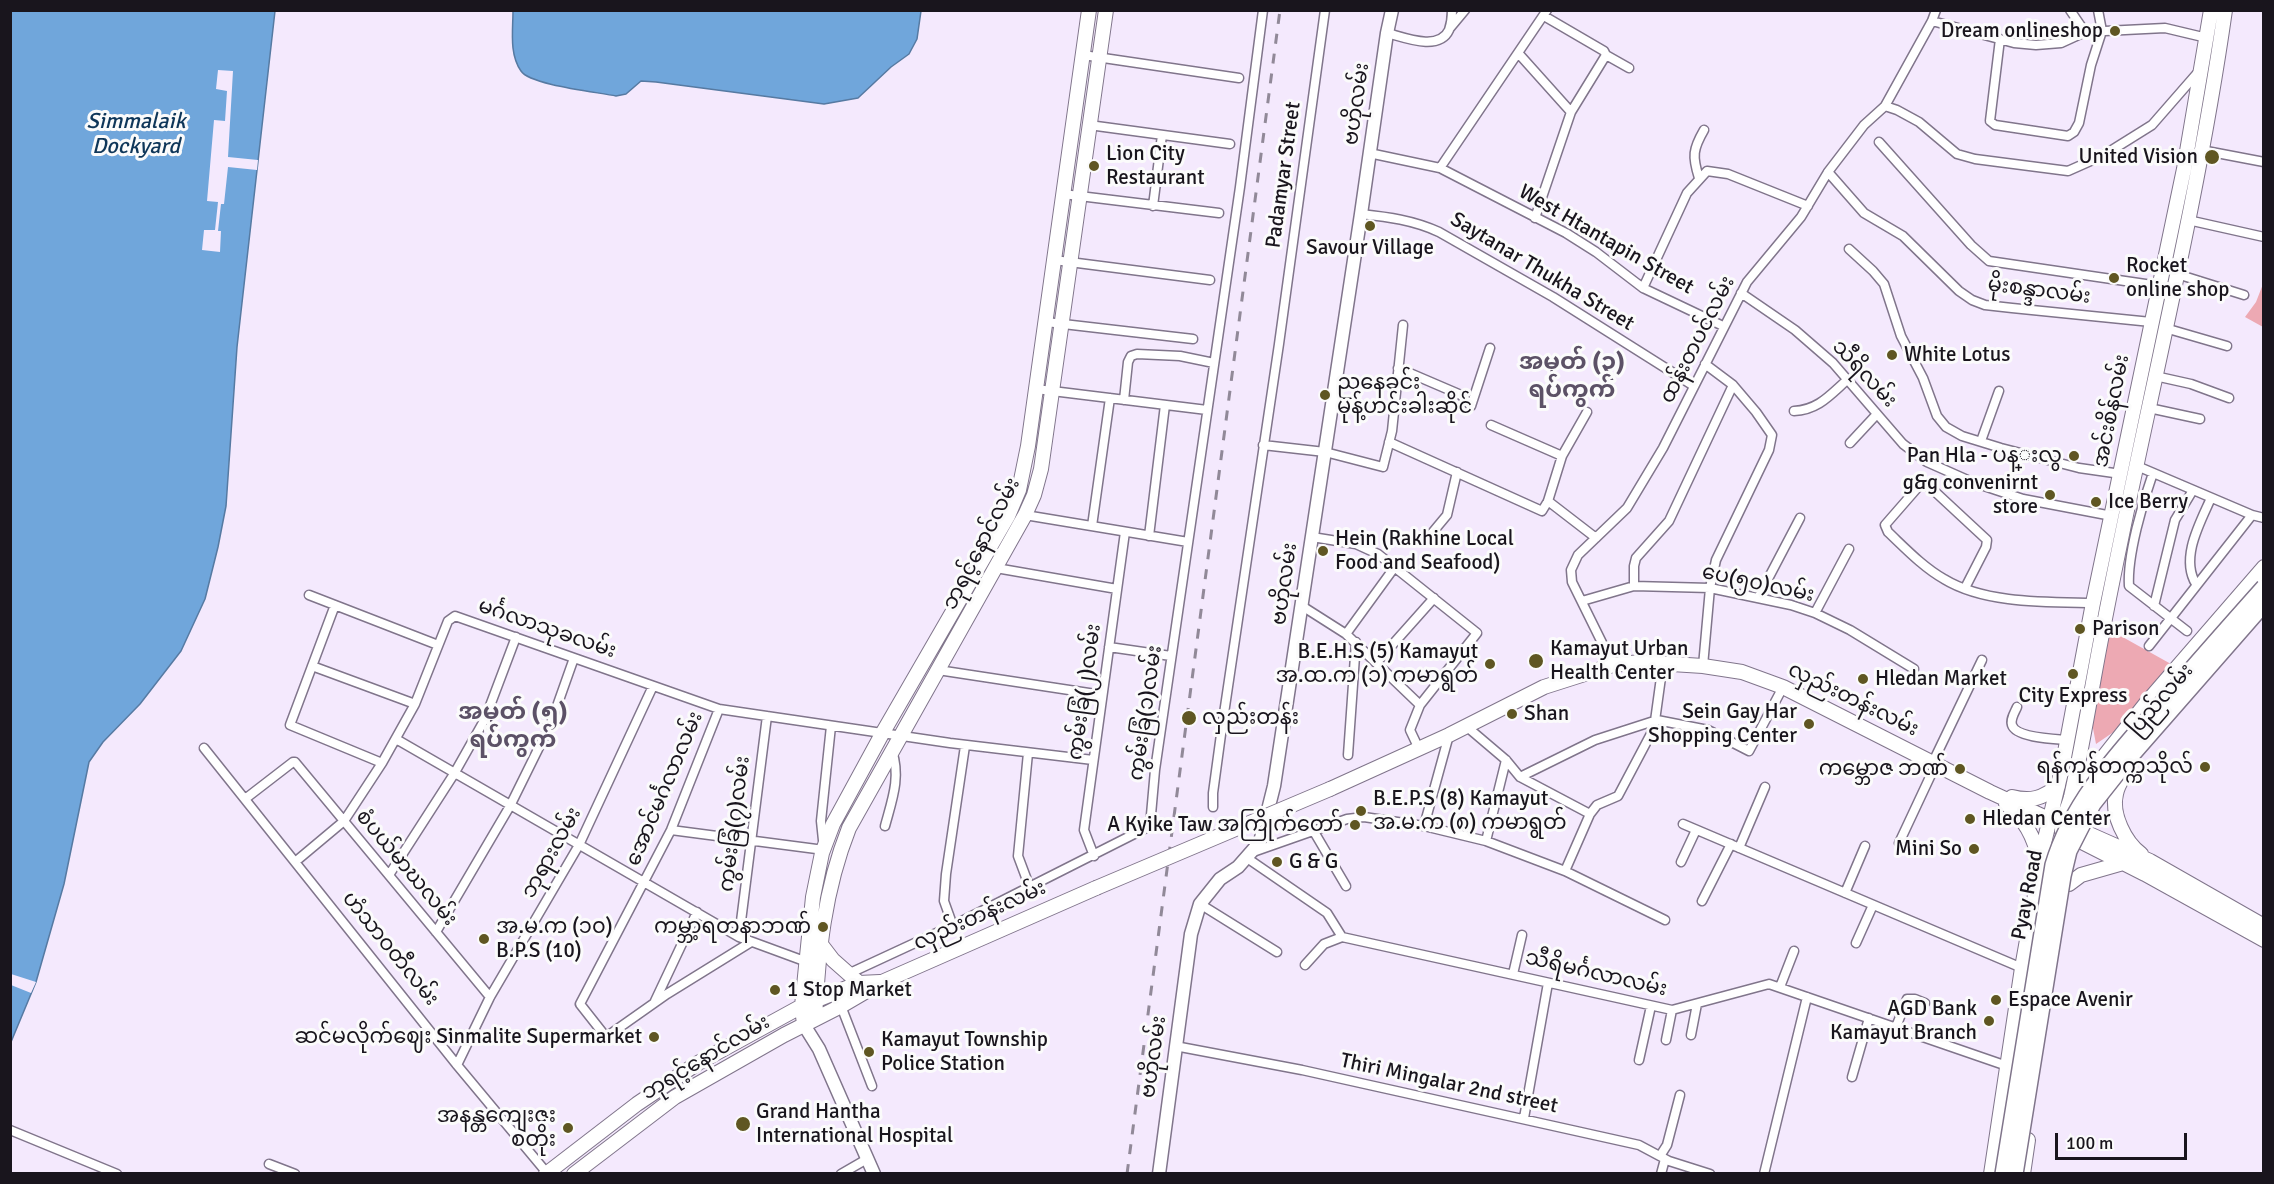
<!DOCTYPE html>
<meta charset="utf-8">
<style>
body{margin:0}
#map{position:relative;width:2274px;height:1184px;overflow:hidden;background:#f4e9fd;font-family:Signika,sans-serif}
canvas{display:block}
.frame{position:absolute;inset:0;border:12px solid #19151d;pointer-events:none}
.scale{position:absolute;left:2055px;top:1133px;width:132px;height:27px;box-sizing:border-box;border:3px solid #19151d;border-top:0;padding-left:8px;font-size:18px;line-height:21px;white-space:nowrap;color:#19151d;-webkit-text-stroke:4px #fbfbfb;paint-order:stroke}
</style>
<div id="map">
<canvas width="2274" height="1184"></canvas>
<div class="frame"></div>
<div class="scale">100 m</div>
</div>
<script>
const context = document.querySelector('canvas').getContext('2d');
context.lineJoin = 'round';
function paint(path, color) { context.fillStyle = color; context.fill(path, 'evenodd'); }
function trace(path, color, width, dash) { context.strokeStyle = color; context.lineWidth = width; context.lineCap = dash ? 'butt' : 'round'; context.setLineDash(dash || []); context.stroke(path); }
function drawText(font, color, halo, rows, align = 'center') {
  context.font = font + ' Signika,"Noto Sans Myanmar",sans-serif'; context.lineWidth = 6; context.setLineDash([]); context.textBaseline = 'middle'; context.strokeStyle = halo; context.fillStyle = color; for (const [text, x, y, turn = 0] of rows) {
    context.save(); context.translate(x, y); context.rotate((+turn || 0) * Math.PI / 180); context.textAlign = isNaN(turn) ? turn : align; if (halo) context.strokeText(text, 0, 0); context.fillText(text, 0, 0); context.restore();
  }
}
const green = new Path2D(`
 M 2263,284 L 2264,327 L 2263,327 L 2245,317 L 2256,302 Z
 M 2110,630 L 2171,664 L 2118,729 L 2096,744 L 2092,723 Z`);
const water = new Path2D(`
 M 11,11 L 275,11 L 237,347 L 226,506 L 218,547 L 205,599 L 181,651 L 140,704 L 103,742 L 89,762 L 64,884 L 36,982 L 11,1042 Z
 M 513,11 L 513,10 L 921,11 L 917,39 L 909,54 L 891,67 L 858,98 L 824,104 L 656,82 L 641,81 L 626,94 L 616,96 C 597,92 530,85 521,71 C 509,54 513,30 513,11 Z`);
const pier = new Path2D(`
 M 218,70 L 233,71 L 228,157 L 258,160 L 257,170 L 228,167 L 224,204 L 221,204 L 218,231 L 221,231 L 220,252 L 202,250 L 204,230 L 215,230 L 218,202 L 207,201 L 214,120 L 225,121 L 227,91 L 216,89 Z
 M 11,974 L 36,982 L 31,993 L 11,985 Z`);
const street = new Path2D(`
 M 2070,10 L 2085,32
 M 2098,10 L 2102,31
 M 1544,16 L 1604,51 L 1606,55 L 1629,68
 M 1932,21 L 2014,43 L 2036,45 L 2061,43 L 2085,32 L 2165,28 L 2207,38
 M 1450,28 L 1465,10
 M 1387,33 C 1403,37 1439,52 1449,30 C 1451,24 1452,16 1452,10
 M 2000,39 L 1990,121 L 1995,125 L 2068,136 L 2074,132 L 2079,123 L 2091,65 L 2102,31
 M 1519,54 L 1571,112
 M 1083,55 L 1239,78
 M 1885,106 L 1897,110 L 1919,122 L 1957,154 L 1975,159 L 2068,171 L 2104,155 L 2152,125 L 2200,70
 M 1089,125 L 1230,144
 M 1879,142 L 1971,245 L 1989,261 L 2159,286
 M 2201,150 L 2264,162
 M 1369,153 L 1440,168 L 1566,233 L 1596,252 L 1643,288 L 1723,326
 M 1440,168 L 1547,10
 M 1828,172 L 1864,213 L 1903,236 L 1959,291 L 1972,300 L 1985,305 L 2012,308 L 2151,322
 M 1699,178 C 1692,156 1693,149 1704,130
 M 1063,194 L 1219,213
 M 1153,206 L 1162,135
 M 1361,214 C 1388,217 1413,220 1439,232 L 1553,297 L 1694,386
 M 1535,218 L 1571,112 L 1606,55
 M 2188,220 L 2264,237
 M 1849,249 L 1873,271 L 1884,284 L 1901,336 L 1923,378 L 1937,416 L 1946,427 L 1962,436 L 2001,448 L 2079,468 L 2121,474
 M 1054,260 L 1210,280
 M 2177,274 L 2244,295
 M 1643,288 L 1687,193 L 1707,171 L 1728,174 L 1808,206
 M 1741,293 L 1795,330 L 1833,363 L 1903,444 L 1927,462 L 1972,482 L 2023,499 L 2112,516
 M 1046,322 L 1193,339
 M 2165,328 L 2227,346
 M 1398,368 L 1461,395 L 1471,406
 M 2155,376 L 2191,384 L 2229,398
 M 1036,389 L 1207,410
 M 1124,400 L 1128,362 L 1131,356 L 1137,354 L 1180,356 L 1214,363
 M 1471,406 L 1490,348
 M 2149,408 L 2200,419
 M 1794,411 C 1818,410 1830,395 1847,380
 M 1491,425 L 1562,456
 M 1981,441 L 1999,391
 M 1389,442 L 1542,511 L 1548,501 L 1562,456 L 1587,412
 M 1850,443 L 1877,414
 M 1263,445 L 1325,452 L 1383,467 L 1392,431 L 1403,325
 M 2137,466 L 2252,515
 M 2153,473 C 2143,501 2127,556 2129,586 L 2187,631
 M 1548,501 L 1596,538
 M 1025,515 L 1188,542
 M 1092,526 L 1110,398
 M 1432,533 L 1447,515 L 1457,472
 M 1149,536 L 1165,405
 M 1312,537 L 1356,544 L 1378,554 L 1477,633 L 1420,705 L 1410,730 L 1419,749
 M 996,568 L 1117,589
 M 2196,584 C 2180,558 2200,523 2211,498
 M 1634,586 L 1634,566 L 1636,558 L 1669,521 L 1733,385
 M 1965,588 L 1986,547 L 1987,540 L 1931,488 L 1925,485 L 1919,486 L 1885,525 L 1888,532 C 1906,549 1923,567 1944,579 C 1985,604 2047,602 2093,603
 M 309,595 L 438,645
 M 1758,598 L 1800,518
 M 1582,601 L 1634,586 L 1710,588 L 1791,605 L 1815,613 L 1850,630 L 1914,669
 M 335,605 L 290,725 L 382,763
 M 1302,606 L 1346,634 L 1420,705
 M 2154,606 L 2175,520 L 2193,490
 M 1815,613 L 1849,549
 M 1346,634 L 1394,568
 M 2149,646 L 2252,515 L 2264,518
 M 1109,647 L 1171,656
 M 1377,662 L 1434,598
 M 1613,665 L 1572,582 L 1571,570 L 1578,555 L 1627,508 L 1663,448 L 1747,282 L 1801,217 L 1828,172 L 1864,125 L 1885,106 L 1932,21 L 1936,10
 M 312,666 L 415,704
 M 1703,666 L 1710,588 L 1716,560 L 1769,450 L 1772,435 L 1756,412 L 1733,385 L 1705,364
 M 938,670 L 1102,695
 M 2017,707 C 2015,712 2010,719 2012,725 C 2016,738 2056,739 2068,740
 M 719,709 L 671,830 L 580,1004 L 606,1037 L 667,994 L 751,942
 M 1466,726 L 1506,760 L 1520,777 L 1590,814
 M 396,739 L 739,937 L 807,962
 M 204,748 L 457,1065 L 547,1173
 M 1028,753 L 1018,856 L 1030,888
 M 1348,755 L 1356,642
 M 1933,762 L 1982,660
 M 1520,777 L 1595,740 L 1657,720 L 1708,730 L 1749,751 L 1783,687
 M 245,799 L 293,762 L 295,762 L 490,997
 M 1213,807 L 1213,793 L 1222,727 L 1279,344 L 1325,10
 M 1683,824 L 2022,968
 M 885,826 C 892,800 901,777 892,751
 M 1424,826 L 1449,735
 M 671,830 L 824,850 L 821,821 L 831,726
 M 1313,830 L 1346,886
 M 1486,841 L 1506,760
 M 1899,843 L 1936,764
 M 1739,848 L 1765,787
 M 1253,852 L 1347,819 L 1364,817 L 1424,826 L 1486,841 L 1565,871 L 1665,920
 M 1094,856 L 1084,830 L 1125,532
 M 1247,858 L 1327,913 L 1342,937
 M 295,862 L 344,821 L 382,763 L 415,704 L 448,621 L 455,616 L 719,709 L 950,743 L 1093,760
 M 1681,862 L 1696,830
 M 1565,871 L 1590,814 L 1597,805 L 1618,796 L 1654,728 L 1663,663
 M 389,875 L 454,774 L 485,719 L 516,637
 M 1845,893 L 1865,846
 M 1702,901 L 1731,844
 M 1200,904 L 1277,952
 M 953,926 L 944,901 L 946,874 L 965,746
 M 436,932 L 510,806 L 551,723 L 574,658
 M 739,937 L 767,716
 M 1342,937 L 1672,1010 L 1769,984 L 2007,1066
 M 1856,943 L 1873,905
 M 1305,965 L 1324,944 L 1342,937
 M 848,974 L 958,923 L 1150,826 L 1155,770 L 1240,187 L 1263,10
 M 1513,974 L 1522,935
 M 1780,987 L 1794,951
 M 655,1001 L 697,912
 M 841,1006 L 872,1086
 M 1896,1027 L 1907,999 L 1915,999 L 1925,1003
 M 1691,1035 L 1697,1004
 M 1666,1040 L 1672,1010
 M 1175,1046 L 1302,1070 L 1639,1145 L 1669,1161 L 1710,1174
 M 1639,1060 L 1651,1006
 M 457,1065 L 490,997 L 579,845 L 653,686
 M 1852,1077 L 1869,1018
 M 1524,1118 L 1548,983
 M 10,1130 L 117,1174
 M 1660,1156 L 1667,1145 L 1680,1095
 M 269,1164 L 295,1174
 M 841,1174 L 867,1159
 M 1661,1174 L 1665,1159
 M 1764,1174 L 1807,997`);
const secondary = new Path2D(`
 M 804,1025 L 819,1049 L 874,1174
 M 1159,1174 L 1191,934 L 1200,904 L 1220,879 L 1238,867 L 1260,842 L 1274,786 L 1361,214 L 1387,33 L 1392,10`);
const primary = new Path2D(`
 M 2124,776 C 2121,781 2117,788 2116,794 C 2111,814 2125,842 2141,854
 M 1330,789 L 1449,735 L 1544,687 L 1613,665 L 1640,662 L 1703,666 L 1742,672 L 1783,687 L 1990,792 L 2051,820 L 2071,826 L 2150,861 L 2264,926
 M 2012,797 C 2031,802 2043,798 2058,786
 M 2074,801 L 2105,755 L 2147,702 L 2264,567
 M 2006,804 C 2024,818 2035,838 2039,861
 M 2062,831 C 2061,819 2068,809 2071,797 C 2080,757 2087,717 2094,677 C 2134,454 2193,235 2225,10
 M 2068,832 L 2078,840 L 2145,874 L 2264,940
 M 2069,884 L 2081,875 L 2123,863
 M 820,943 L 833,960 L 859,983
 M 815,1019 C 818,953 824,891 849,828 L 1025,515 L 1034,495 L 1041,469 L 1106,10
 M 804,1025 L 802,1006 L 813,897 L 822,853 L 833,824 L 882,734 L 1008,516 L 1019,490 L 1028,446 L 1089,10
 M 546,1174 L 637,1104 L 698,1063 L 802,1006 L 859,983 L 880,982
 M 574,1174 L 675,1097 L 784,1035 L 841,1006 L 882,982 L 1096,888
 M 1991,1174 L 2022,968 L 2045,839 L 2062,768 L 2093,603 L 2184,169 L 2211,10
 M 2023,1174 L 2028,1140`);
const rail = new Path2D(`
 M 1127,1174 L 1280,10`);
const primaryBridge = new Path2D(`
 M 1096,888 L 1330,789`);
const highwayBridge = new Path2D(`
 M 2003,1174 L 2053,865 C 2072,801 2118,753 2161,704 C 2195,665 2229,626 2264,587
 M 2015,1174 L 2063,876 L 2069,851 L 2093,804 L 2131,756 L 2264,604`);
const markers = [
 [2115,31,6,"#5f5622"],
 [2212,157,8,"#5f5622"],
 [1094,166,6,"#5f5622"],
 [1370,226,6,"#5f5622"],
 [2114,278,6,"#5f5622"],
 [1892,355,6,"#5f5622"],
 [1325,395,6,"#5f5622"],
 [2074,456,6,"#5f5622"],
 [2050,495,6,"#5f5622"],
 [2096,502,6,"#5f5622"],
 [1323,551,6,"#5f5622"],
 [2080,629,6,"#5f5622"],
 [1536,661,8,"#5f5622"],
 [1490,664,6,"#5f5622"],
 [2073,674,6,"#5f5622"],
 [1863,679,6,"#5f5622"],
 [1512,714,6,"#5f5622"],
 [1189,718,8,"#5f5622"],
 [1809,724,6,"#5f5622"],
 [2205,767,6,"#5f5622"],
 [1960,769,6,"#5f5622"],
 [1361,811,6,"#5f5622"],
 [1970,819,6,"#5f5622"],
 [1355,825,6,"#5f5622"],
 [1974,849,6,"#5f5622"],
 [1277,862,6,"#5f5622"],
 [823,927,6,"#5f5622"],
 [484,939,6,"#5f5622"],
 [775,990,6,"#5f5622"],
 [1996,1000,6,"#5f5622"],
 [1989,1021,6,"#5f5622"],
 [654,1037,6,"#5f5622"],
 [869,1052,6,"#5f5622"],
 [743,1124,8,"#5f5622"],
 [568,1128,6,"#5f5622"]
];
const poiNames = [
 ["Dream onlineshop",2103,31,"right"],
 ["Lion City",1106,154],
 ["Restaurant",1106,178],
 ["United Vision",2198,157,"right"],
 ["Savour Village",1370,248,"center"],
 ["Rocket",2126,266],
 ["online shop",2126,290],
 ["White Lotus",1904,355],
 ["ညနေခင်း",1337,383],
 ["မုန့်ဟင်းခါးဆိုင်",1337,407],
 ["Pan Hla - ပန္းလွ",2062,456,"right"],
 ["g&g convenirnt",2038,483,"right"],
 ["store",2038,507,"right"],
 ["Ice Berry",2108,502],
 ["Hein (Rakhine Local",1335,539],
 ["Food and Seafood)",1335,563],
 ["Parison",2092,629],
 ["Kamayut Urban",1550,649],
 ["Health Center",1550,673],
 ["B.E.H.S (5) Kamayut",1478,652,"right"],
 ["အ.ထ.က (၁) ကမာရွတ်",1478,676,"right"],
 ["Hledan Market",1875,679],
 ["City Express",2073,696,"center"],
 ["Sein Gay Har",1797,712,"right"],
 ["Shopping Center",1797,736,"right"],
 ["Shan",1524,714],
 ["လှည်းတန်း",1202,718],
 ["ရန်ကုန်တက္ကသိုလ်",2193,767,"right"],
 ["ကမ္ဘောဇ ဘဏ်",1948,769,"right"],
 ["B.E.P.S (8) Kamayut",1373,799],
 ["အ.မ.က (၈) ကမာရွတ်",1373,823],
 ["Hledan Center",1982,819],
 ["A Kyike Taw အကြိုက်တော်",1343,825,"right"],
 ["Mini So",1962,849,"right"],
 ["G & G",1289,862],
 ["အ.မ.က (၁၀)",496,927],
 ["B.P.S (10)",496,951],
 ["ကမ္ဘာ့ရတနာဘဏ်",811,927,"right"],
 ["1 Stop Market",787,990],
 ["Espace Avenir",2008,1000],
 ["AGD Bank",1977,1009,"right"],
 ["Kamayut Branch",1977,1033,"right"],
 ["ဆင်မလိုက်ဈေး Sinmalite Supermarket",642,1037,"right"],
 ["Kamayut Township",881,1040],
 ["Police Station",881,1064],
 ["Grand Hantha",756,1112],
 ["International Hospital",756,1136],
 ["အနန္တကျေးဇူး",556,1116,"right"],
 ["စတိုး",556,1140,"right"]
];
const streetNames = [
 ["ဗဟိုလမ်း",1357,104,-82],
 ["Padamyar Street",1284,175,-82],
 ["West Htantapin Street",1606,240,30],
 ["Saytanar Thukha Street",1542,272,31],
 ["မိုးစန္ဒာလမ်း",2039,291,7],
 ["ထန်းတပင်လမ်း",1698,340,-63],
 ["သီရိလမ်း",1864,374,47],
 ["အင်းစိန်လမ်း",2112,411,-79],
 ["ဘုရင့်နောင်လမ်း",982,544,-63],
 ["ဗဟိုလမ်း",1285,584,-82],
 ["ပေ(၅၀)လမ်း",1758,584,12],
 ["မင်္ဂလာသုခလမ်း",547,629,19],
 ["ကွမ်းခြံ(၂)လမ်း",1085,692,-82],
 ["လှည်းတန်းလမ်း",1853,700,26],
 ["ပြည်လမ်း",2161,700,-49],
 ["ကွမ်းခြံ(၁)လမ်း",1146,713,-82],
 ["အောင်မင်္ဂလာလမ်း",665,789,-67],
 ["ကွမ်းခြံ(၇)လမ်း",735,824,-83],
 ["ဘုရားလမ်း",552,853,-61],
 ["စံပယ်မာဃလမ်း",406,868,50],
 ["Pyay Road",2028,895,-79],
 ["လှည်းတန်းလမ်း",980,916,-24],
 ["ဟံသာဝတီလမ်း",390,949,51],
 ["သီရိမင်္ဂလာလမ်း",1596,974,13],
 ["ဗဟိုလမ်း",1154,1057,-82],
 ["ဘုရင့်နောင်လမ်း",706,1058,-31],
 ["Thiri Mingalar 2nd street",1449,1084,12]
];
const waterNames = [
 ["Simmalaik",136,122],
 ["Dockyard",136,147]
];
const quarterNames = [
 ["အမှတ် (၃)",1572,363],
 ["ရပ်ကွက်",1572,391],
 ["အမှတ် (၅)",513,713],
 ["ရပ်ကွက်",513,741]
];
paint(green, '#eda9b3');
paint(water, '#70a6db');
trace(water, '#567aa2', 1.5);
paint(pier, '#f4e9fd');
trace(street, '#80758b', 11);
trace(secondary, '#80758b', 15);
trace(primary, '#80758b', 16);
trace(street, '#fff', 8);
trace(secondary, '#fff', 12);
trace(primary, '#fff', 14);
trace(rail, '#918998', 3, [10, 10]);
trace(primaryBridge, '#80758b', 16, []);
trace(highwayBridge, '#80758b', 18, []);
trace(primaryBridge, '#fff', 14);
trace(highwayBridge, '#fff', 15);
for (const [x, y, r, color] of markers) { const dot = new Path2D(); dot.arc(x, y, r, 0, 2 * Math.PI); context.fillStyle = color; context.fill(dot); trace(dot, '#fbfbfb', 2); }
drawText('21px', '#19151d', '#fbfbfb', poiNames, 'left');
drawText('21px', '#19151d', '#fbfbfb', streetNames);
drawText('italic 22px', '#0e3659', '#fbfbfb', waterNames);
drawText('bold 24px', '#5c5166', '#fbfbfb', quarterNames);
</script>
